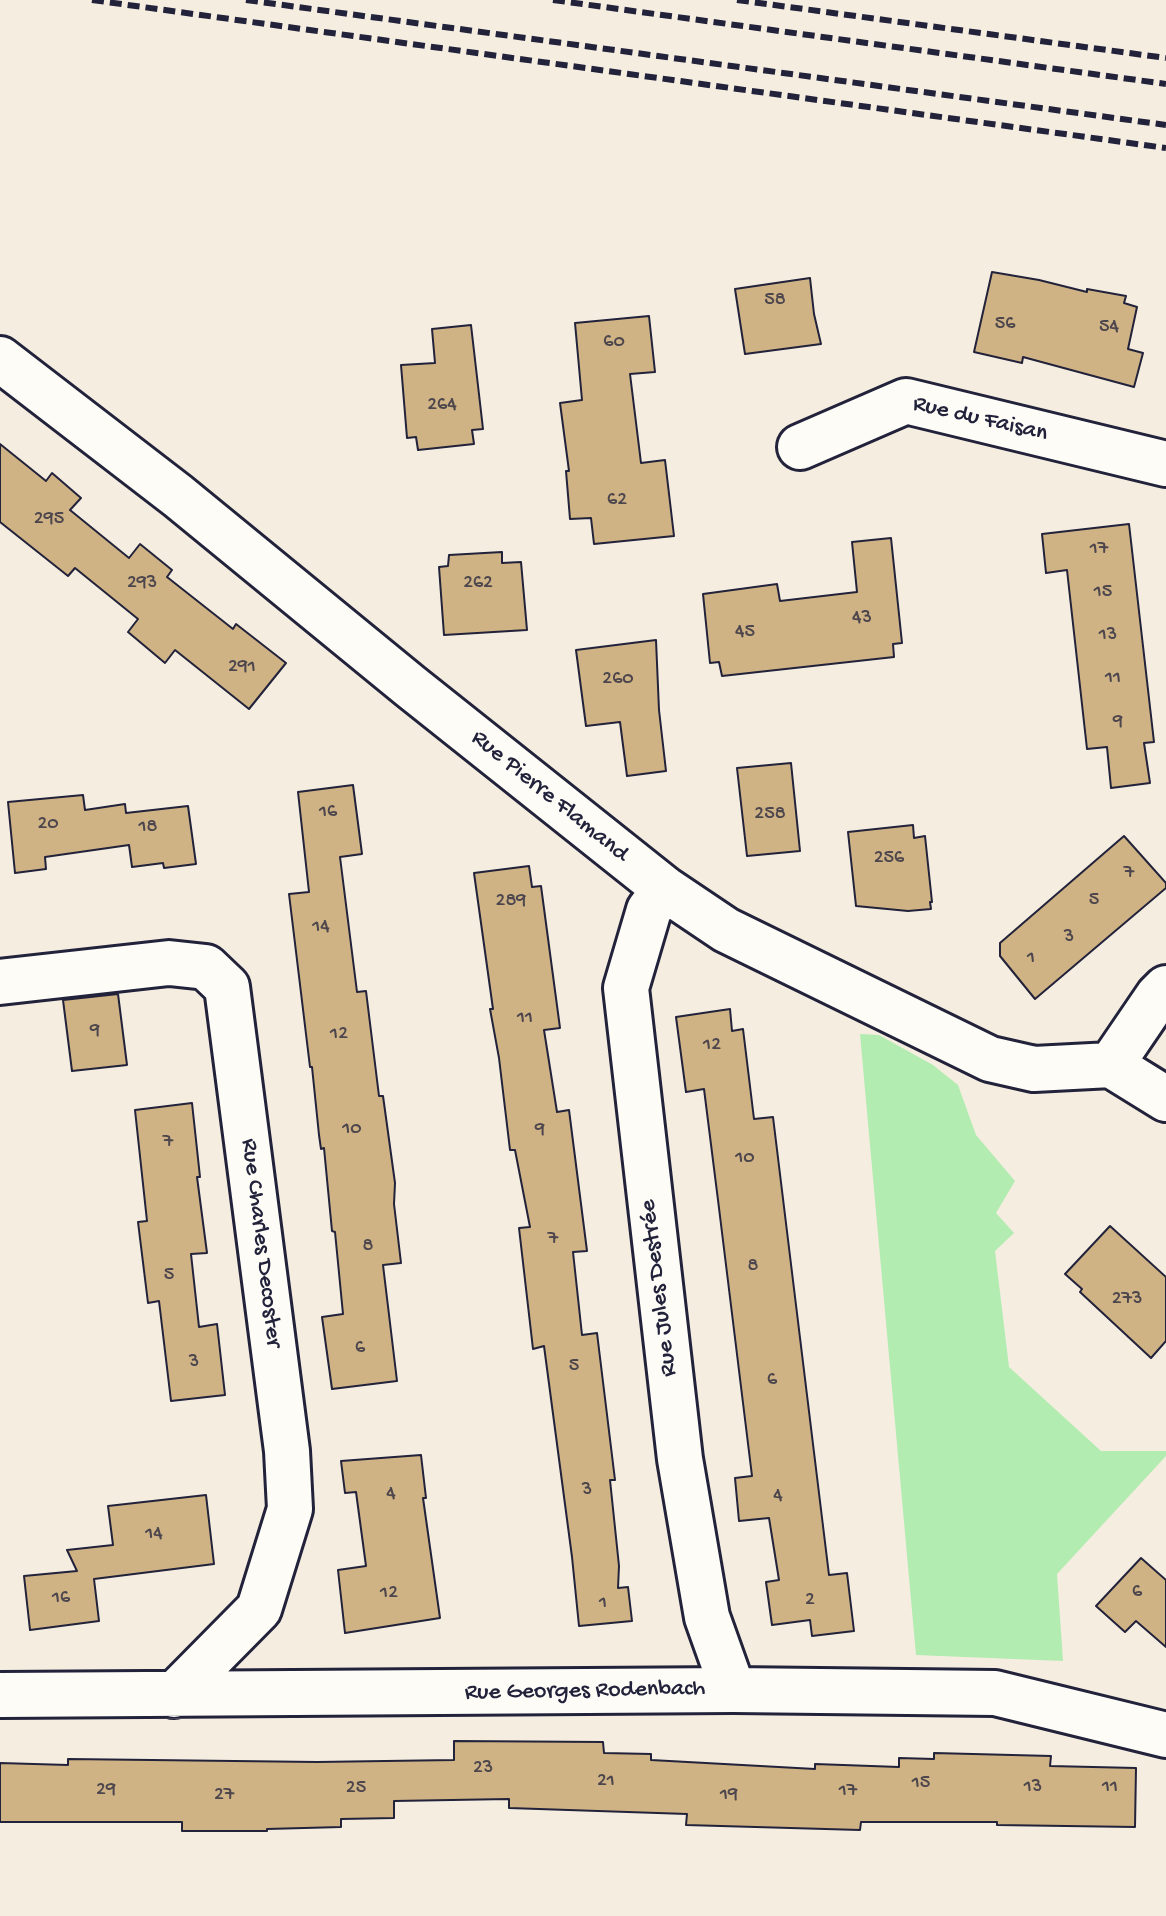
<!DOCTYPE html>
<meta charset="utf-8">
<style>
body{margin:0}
canvas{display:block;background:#f4ede0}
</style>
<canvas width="1166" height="1916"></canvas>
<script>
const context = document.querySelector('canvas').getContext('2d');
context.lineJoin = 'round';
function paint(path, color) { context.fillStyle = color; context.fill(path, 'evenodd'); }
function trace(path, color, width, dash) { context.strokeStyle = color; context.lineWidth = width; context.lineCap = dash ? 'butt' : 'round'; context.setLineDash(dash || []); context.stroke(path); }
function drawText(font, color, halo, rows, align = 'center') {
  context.font = font + ' "Gochi Hand",sans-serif'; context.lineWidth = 6; context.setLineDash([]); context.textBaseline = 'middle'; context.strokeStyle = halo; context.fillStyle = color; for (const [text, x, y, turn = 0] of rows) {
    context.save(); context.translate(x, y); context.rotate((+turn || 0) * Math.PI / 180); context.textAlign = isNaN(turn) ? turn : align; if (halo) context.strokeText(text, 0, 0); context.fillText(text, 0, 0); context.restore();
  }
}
const green = new Path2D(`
 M 860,1034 L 879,1035 L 933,1065 L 958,1085 L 976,1135 L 1015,1181 L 996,1213 L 1014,1233 L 995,1251 L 1009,1367 L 1101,1451 L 1166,1451 L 1166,1456 L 1057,1574 L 1063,1661 L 916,1655 Z`);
const building = new Path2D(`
 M 992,272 L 1039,280 L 1087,292 L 1087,289 L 1126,296 L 1124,303 L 1137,307 L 1128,349 L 1143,353 L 1134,387 L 1023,357 L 1022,363 L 974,352 Z
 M 810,278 L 814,314 L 821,344 L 745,354 L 735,289 Z
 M 649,316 L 655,372 L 630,374 L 641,463 L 665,460 L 674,536 L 594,544 L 591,518 L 570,519 L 566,471 L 569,471 L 560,403 L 582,400 L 575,323 Z
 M 471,325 L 483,429 L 472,430 L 474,444 L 418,450 L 416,437 L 407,438 L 401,365 L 435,363 L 432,329 Z
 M 0,444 L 46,481 L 52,473 L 81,498 L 70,510 L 129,558 L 140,544 L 172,570 L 167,577 L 233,629 L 236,624 L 286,663 L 249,709 L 175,650 L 165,663 L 128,632 L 138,619 L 75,568 L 68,576 L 0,522 Z
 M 1129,524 L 1154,742 L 1144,743 L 1150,783 L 1111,788 L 1107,747 L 1087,749 L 1067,570 L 1046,573 L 1042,534 Z
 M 891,538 L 902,643 L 893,644 L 894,657 L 722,676 L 719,662 L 710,663 L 703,594 L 777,584 L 780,601 L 857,592 L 852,542 Z
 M 502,552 L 502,563 L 521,562 L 527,630 L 444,635 L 439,567 L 448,566 L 449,555 Z
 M 656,640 L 659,710 L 666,771 L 627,776 L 620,722 L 586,726 L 576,650 Z
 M 791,763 L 800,851 L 747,856 L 737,768 Z
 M 353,785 L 362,854 L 340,857 L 357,992 L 366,991 L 379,1096 L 383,1096 L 395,1183 L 394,1204 L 401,1263 L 383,1265 L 397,1381 L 332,1389 L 322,1317 L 343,1314 L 335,1232 L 332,1231 L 324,1148 L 321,1149 L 319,1135 L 312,1067 L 310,1067 L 289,894 L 309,892 L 298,792 Z
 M 83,795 L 85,810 L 125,804 L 126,813 L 188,806 L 196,864 L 164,868 L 163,863 L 132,867 L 129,845 L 45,857 L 46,869 L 15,873 L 8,802 Z
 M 913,825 L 914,838 L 925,836 L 932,902 L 930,902 L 931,909 L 908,911 L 856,906 L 848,832 Z
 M 1124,836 L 1166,883 L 1166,888 L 1035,999 L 1000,956 L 1000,943 Z
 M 529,866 L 532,887 L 541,886 L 560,1028 L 544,1030 L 557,1112 L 569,1110 L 587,1251 L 573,1252 L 582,1335 L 597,1333 L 615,1480 L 610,1480 L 619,1566 L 618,1588 L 628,1587 L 632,1621 L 579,1626 L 572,1557 L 544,1346 L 533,1349 L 519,1228 L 530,1227 L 515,1150 L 510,1150 L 499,1058 L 490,1009 L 493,1009 L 474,873 Z
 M 118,994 L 127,1065 L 72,1071 L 63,1000 Z
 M 730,1009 L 732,1031 L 743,1029 L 754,1119 L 773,1117 L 829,1575 L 847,1573 L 854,1631 L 812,1636 L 810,1620 L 772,1625 L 766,1582 L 779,1580 L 769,1518 L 739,1521 L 735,1478 L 752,1476 L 718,1200 L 704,1089 L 686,1092 L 676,1017 Z
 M 192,1103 L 200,1177 L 197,1177 L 207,1253 L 191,1254 L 199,1327 L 217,1324 L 225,1395 L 171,1401 L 159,1301 L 148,1303 L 138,1222 L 147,1221 L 135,1110 Z
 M 1110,1226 L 1166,1277 L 1166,1341 L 1151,1358 L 1080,1292 L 1082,1289 L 1065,1274 Z
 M 421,1455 L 426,1498 L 423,1498 L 440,1618 L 345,1633 L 338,1570 L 366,1566 L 356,1492 L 345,1493 L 341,1461 Z
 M 206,1495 L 214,1564 L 94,1579 L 99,1621 L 30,1630 L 24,1576 L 77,1571 L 67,1550 L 113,1545 L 108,1506 Z
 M 1141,1558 L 1166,1580 L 1166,1647 L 1136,1621 L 1125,1632 L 1096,1606 Z
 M 454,1741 L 603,1742 L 604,1753 L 651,1754 L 651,1760 L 815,1769 L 815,1764 L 899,1767 L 899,1758 L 934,1759 L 934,1753 L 1051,1756 L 1050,1766 L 1136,1768 L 1135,1827 L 997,1825 L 997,1822 L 861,1822 L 860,1830 L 686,1825 L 687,1814 L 509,1808 L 509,1799 L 394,1801 L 394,1818 L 341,1819 L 341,1827 L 267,1829 L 267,1831 L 182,1831 L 182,1822 L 0,1822 L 0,1763 L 68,1765 L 68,1759 L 317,1762 L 454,1760 Z`);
const minor = new Path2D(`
 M 0,359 L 178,496 L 410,686 L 665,889 L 726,930 L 990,1059 L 1034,1069 L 1111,1065 L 1166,1099
 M 800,447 L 906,401 L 1166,464
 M 665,889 L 649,910 L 626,988 L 680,1459 L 707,1617 L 733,1690
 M 0,982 L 169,963 L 206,967 L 227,987 L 287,1451 L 290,1509 L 259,1609 L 174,1695
 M 1111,1065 L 1158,996 L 1166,988
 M 0,1695 L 733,1690 L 995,1693 L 1166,1735`);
const rail = new Path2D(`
 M 92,0 L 1166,148
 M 246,0 L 1166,125
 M 553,0 L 1166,84
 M 737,0 L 1166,58`);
const numberNames = [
 ["58",775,301],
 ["56",1005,325],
 ["54",1109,328],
 ["60",614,343],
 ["264",442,406],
 ["62",617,501],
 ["295",49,520],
 ["17",1099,550],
 ["293",142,584],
 ["262",478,584],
 ["15",1103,593],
 ["43",862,619],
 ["45",745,633],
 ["13",1108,636],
 ["291",242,668],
 ["11",1113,679],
 ["260",618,680],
 ["9",1118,723],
 ["16",328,813],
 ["258",770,815],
 ["20",48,825],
 ["18",148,828],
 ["256",889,859],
 ["7",1129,874],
 ["5",1094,901],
 ["289",511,902],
 ["14",321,928],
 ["3",1069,938],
 ["1",1031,959],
 ["11",525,1019],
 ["9",95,1032],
 ["12",339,1035],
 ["12",712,1046],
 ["10",352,1130],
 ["9",540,1131],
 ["7",168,1143],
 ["10",745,1159],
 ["7",553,1240],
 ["8",368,1247],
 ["8",753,1267],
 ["5",169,1276],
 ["273",1127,1300],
 ["6",360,1349],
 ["3",194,1363],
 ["5",574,1367],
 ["6",772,1381],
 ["3",587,1491],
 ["4",391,1495],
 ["4",778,1497],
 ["14",154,1535],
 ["6",1137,1593],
 ["12",389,1594],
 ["16",61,1599],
 ["2",810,1601],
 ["1",603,1604],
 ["23",483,1769],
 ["21",606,1782],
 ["15",921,1784],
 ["13",1033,1788],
 ["11",1110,1788],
 ["25",356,1789],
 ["29",106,1791],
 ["17",848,1792],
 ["27",224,1796],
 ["19",729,1796]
];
const streetNames = [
 ["Rue du Faisan",980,420,13],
 ["Rue Pierre Flamand",549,797,39],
 ["Rue Charles Decoster",260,1243,83],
 ["Rue Jules Destrée",660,1288,-97],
 ["Rue Georges Rodenbach",585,1692,-1]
];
paint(green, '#b2ecb1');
paint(building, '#cfb384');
trace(building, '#22223b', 2);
trace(minor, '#22223b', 50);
trace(minor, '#fdfcf7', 44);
trace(rail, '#22223b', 6, [12, 6]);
drawText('20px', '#4d464d', null, numberNames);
drawText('24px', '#22223b', '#fdfcf7', streetNames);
</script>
